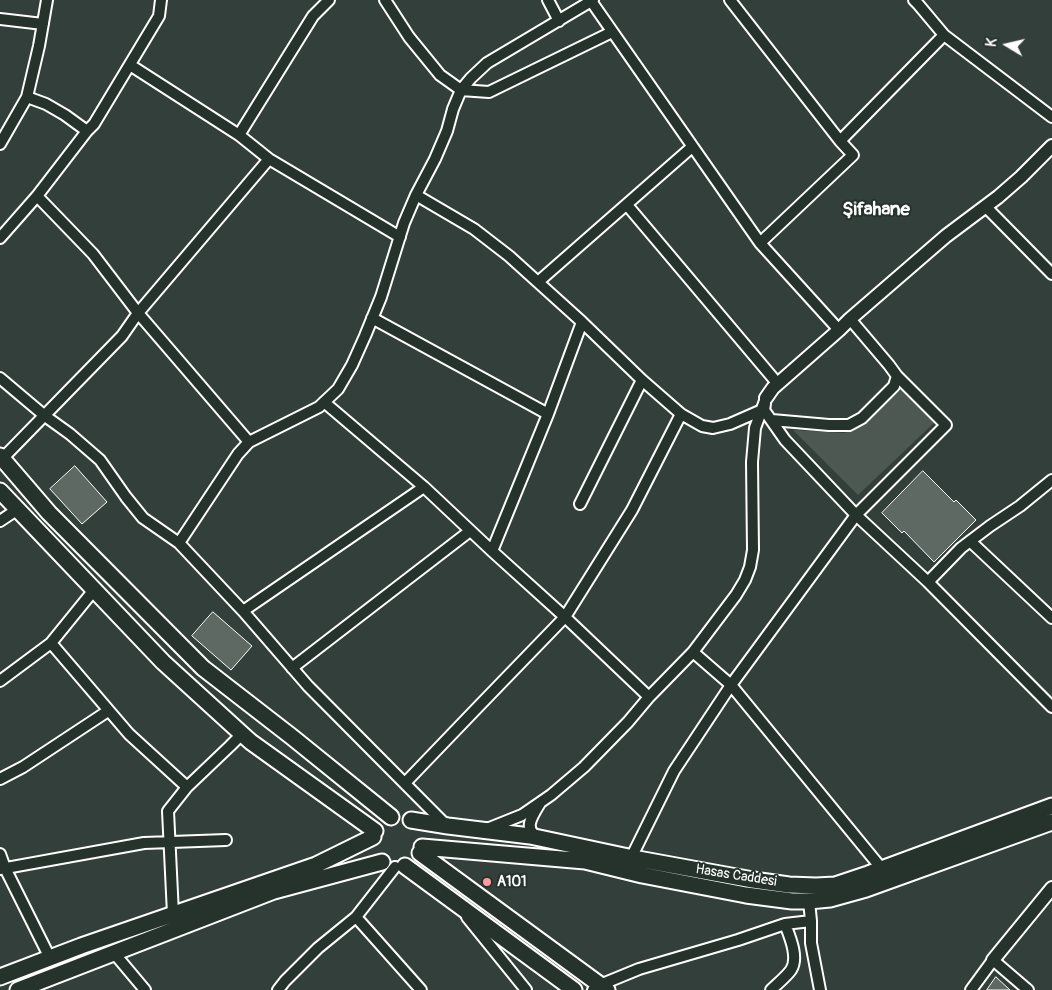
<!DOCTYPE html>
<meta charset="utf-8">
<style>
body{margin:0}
#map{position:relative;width:1052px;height:990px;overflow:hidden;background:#333f3a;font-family:Pangolin,sans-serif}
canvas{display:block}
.north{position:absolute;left:982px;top:20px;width:50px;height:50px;-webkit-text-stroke:4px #26332d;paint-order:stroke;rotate:279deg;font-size:14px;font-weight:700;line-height:20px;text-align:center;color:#fff}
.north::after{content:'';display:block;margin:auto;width:18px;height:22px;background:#fff;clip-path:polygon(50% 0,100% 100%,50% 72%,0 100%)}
</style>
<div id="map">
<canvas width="1052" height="990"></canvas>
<div class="north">K</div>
</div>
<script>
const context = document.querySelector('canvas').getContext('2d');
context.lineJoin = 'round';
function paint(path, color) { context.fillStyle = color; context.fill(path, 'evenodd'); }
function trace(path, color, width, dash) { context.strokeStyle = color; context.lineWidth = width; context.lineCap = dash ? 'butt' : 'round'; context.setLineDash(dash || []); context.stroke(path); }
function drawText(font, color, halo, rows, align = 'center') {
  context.font = font + ' Pangolin,sans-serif'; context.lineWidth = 4; context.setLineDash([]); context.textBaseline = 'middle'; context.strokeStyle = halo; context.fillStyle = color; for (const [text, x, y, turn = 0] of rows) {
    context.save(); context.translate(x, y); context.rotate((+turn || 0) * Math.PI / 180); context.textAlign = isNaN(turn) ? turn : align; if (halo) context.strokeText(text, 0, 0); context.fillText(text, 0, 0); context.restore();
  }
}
const green = new Path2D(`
 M 901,390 L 935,422 L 858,495 L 793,430 L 843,433 L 853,431 Z`);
const building = new Path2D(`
 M 75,466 L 107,502 L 82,524 L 50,489 Z
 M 923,471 L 954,502 L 956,500 L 976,520 L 934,562 L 904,531 L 902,533 L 882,513 Z
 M 213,612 L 252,646 L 231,670 L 192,636 Z
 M 996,977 L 1010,990 L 987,990 Z`);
const minor = new Path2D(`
 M 385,0 L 409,37 L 440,75 L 461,90 L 489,92 L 612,32
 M 548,0 L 559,21
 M 730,0 L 840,141 L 853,155 L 760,243
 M 914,0 L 918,4 L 944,35 L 1052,117
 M 591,1 L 760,243 L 839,330
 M 0,19 L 43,24
 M 130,65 L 239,135 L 269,159 L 400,237
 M 27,97 L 46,104 L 65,115 L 87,131
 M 239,135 L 313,16 L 329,0
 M 840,141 L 944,35
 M 0,144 L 27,97 L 39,46 L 47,0
 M 416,195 L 474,229 L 509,256 L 582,322 L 642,380 L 681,414 L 702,426 L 713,428 L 730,424 L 762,410
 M 37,196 L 93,254 L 138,313 L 249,442
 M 627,205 L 778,384
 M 986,207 L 1052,274
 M 0,238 L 37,196 L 87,131 L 94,124 L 159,16 L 161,0
 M 538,282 L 692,147
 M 372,318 L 548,414
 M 0,378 L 45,416 L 70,434 L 100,460 L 126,497 L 143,518 L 179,543 L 243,611 L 308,686 L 447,826
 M 324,402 L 424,487 L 492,551 L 565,617 L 649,697
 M 765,404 L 764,410 L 785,440 L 856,515 L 928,582 L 1052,707
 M 772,420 L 829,425 L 849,425 L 862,418 L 894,386 L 897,376 L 889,365 L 850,319
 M 0,461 L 122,336 L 138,313 L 269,159
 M 580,504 L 642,380
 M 0,521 L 18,509
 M 970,541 L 1052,618
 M 179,543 L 238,454 L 249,442 L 319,407 L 338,389 L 352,365 L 365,336 L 381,297 L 404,223 L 416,195 L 435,159 L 447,131 L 453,109 L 461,90 L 471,78 L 487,63 L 593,0
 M 492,551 L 548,414 L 582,322
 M 928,582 L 961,548 L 990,526 L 1020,506 L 1052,480
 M 243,611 L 424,487
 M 51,643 L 129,734 L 187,787
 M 693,652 L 731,685 L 882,869
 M 292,668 L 470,531
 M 0,681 L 51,643 L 94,590
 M 0,779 L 23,767 L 108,711
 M 405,783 L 477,708 L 565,617 L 632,510 L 681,414
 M 487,829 L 522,815 L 551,795 L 584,767 L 628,722 L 649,697 L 693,652 L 736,595 L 745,580 L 750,567 L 753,550 L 752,462 L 755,428 L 766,398
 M 538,837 C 522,829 533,815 540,803
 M 0,854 L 5,868 L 50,958
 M 631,858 L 674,771 L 731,685 L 856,515 L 946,425 L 897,376
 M 0,869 L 144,843 L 226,840
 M 809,901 L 811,921 L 811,943 L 820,990
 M 173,914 L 168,811 L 187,787 L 230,746 L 242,734
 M 356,917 L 421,990
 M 467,917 L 526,990
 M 114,953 L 145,990
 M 278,990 L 285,981 L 318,948 L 356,917 L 395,867
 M 593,990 L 600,985 L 639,969 L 738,940 L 785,924 L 811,921
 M 771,990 C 777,984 786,977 791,970 C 799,958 790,937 785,924
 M 971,990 L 993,960 L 1028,990`);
const tertiary = new Path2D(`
 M 766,398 L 773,388 L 839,330 L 850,319 L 946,236 L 998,197 L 1021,177 L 1052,146
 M 993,960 L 1052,888`);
const secondary = new Path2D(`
 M 0,456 L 49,513 L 203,668 L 292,737 L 391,817
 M 0,491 L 163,662 L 242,734 L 251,742 L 375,831
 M 411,820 L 448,826 L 530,836 L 638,859 L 753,880 L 789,885 L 816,886 L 835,885 L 868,874 L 1052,806
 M 422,847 L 585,861 L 642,875 L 746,895 L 792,901 L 809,901 L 830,899 L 866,889 L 1052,822
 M 420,853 L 607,990
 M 405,866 L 574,990
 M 0,977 L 81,946 L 316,865 L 373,837
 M 18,990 L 274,891 L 382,862`);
const markers = [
 [487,882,5,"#ff9aa2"]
];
const streetNames = [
 ["Hasas Caddesi",736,876,9]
];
const poiNames = [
 ["A101",497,882]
];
const districtNames = [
 ["Şifahane",876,210]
];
paint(green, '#4d5853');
paint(building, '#5f6964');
trace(building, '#fff', 1);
trace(minor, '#fff', 14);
trace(tertiary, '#fff', 16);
trace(secondary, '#fff', 19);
trace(minor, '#26332d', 10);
trace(tertiary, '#26332d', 12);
trace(secondary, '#26332d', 15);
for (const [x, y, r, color] of markers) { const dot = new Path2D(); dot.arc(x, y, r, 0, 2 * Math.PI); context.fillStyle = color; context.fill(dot); trace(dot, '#26332d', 2); }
drawText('14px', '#fff', '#26332d', streetNames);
drawText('bold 14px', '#fff', '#26332d', poiNames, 'left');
drawText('bold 19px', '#fff', '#26332d', districtNames);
</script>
